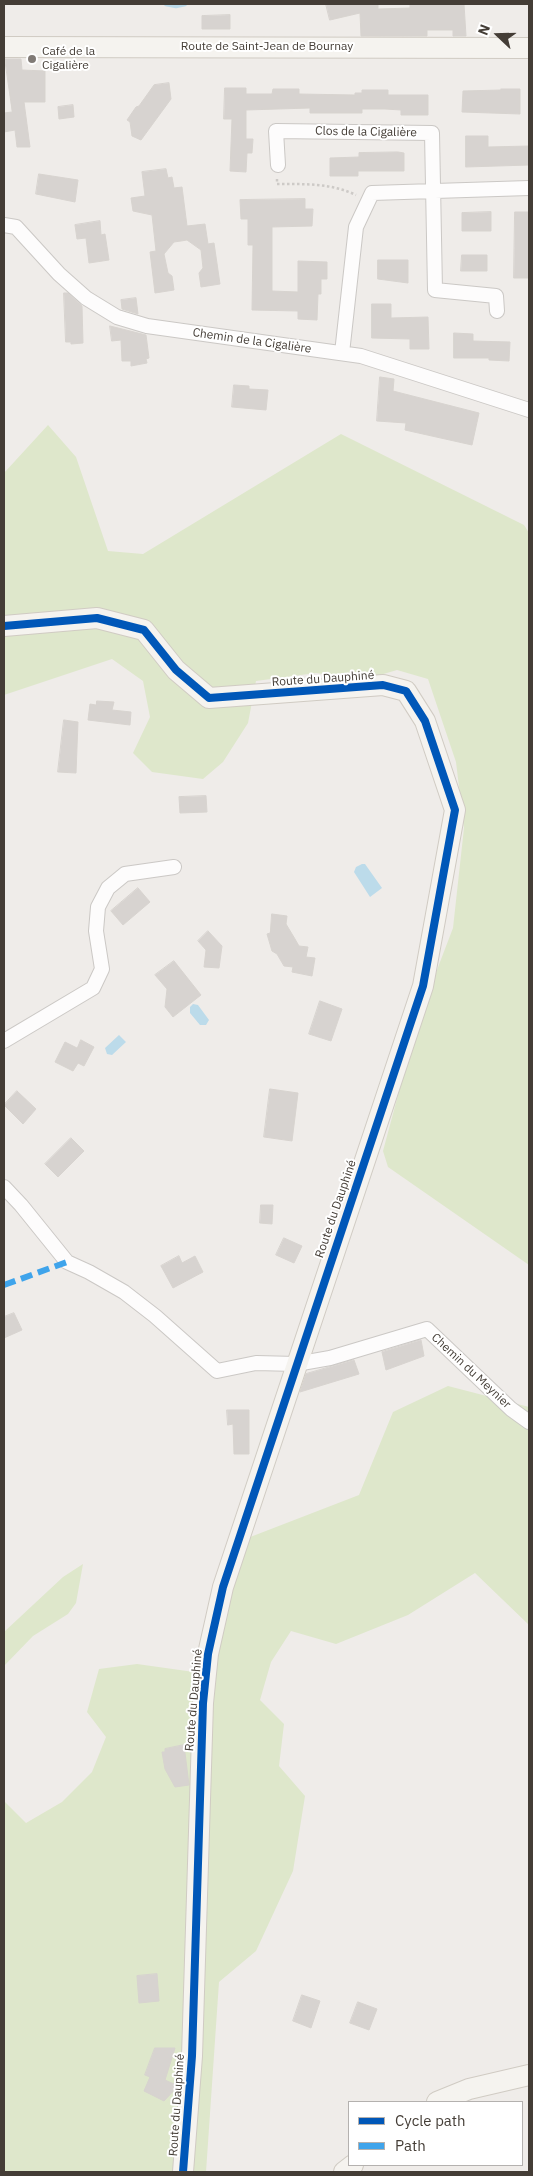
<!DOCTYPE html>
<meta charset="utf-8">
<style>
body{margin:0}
#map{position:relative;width:533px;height:2176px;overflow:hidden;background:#efece9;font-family:"IBM Plex Sans",sans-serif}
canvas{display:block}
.frame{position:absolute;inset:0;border:5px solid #443d36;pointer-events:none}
.legend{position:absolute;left:348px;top:2101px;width:175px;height:65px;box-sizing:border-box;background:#fff;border:1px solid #b4b1af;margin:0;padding:6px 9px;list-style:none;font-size:15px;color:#443d36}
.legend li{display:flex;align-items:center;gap:10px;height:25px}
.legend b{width:25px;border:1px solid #b4b1af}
.north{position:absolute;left:473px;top:10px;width:50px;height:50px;-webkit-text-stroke:4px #fff;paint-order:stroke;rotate:291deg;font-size:14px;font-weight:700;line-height:20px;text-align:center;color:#443d36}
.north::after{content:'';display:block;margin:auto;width:18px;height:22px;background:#443d36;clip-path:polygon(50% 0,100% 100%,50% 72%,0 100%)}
</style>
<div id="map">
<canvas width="533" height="2176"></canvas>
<div class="frame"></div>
<ul class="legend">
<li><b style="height:6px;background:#0057b8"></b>Cycle path</li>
<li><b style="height:6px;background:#3fa4eb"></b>Path</li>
</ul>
<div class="north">N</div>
</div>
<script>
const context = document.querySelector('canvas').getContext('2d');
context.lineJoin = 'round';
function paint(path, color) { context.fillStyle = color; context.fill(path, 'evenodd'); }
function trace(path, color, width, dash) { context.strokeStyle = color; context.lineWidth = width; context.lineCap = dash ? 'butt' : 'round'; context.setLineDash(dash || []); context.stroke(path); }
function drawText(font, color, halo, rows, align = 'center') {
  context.font = font + ' "IBM Plex Sans",sans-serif'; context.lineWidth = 4; context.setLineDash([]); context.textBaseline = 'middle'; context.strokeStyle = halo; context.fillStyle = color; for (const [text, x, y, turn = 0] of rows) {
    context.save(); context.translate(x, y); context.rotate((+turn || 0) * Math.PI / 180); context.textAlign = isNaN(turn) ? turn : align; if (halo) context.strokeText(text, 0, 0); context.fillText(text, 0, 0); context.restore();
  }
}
const green = new Path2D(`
 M 48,425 L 76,457 L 108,551 L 143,554 L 341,434 L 524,525 L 529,533 L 529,1265 L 388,1167 L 383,1151 L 419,1017 L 453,928 L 464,828 L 456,762 L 428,679 L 397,670 L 363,680 L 316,673 L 256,681 L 248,723 L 223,762 L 203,779 L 152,772 L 133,753 L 150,717 L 143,681 L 112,659 L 4,695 L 4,473 Z
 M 448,1386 L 529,1407 L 529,1625 L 475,1573 L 408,1615 L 336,1644 L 291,1631 L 271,1662 L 260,1700 L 284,1724 L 279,1766 L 305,1796 L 293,1871 L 256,1951 L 219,1982 L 206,2172 L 4,2172 L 4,1801 L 26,1823 L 62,1802 L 92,1772 L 106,1737 L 87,1712 L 99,1669 L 137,1664 L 194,1672 L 227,1546 L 359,1495 L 393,1412 Z
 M 83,1564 L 76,1603 L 68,1614 L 33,1636 L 4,1666 L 4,1632 L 63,1577 Z`);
const water = new Path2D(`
 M 362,864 L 365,864 L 382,888 L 370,897 L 354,872 L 356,867 Z
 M 193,1004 L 198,1005 L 209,1020 L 206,1025 L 200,1025 L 190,1013 L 190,1007 Z
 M 119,1035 L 126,1042 L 112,1055 L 107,1054 L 105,1048 Z`);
const stream = new Path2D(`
 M 166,4 L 176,6 L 185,4`);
const building = new Path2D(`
 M 326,4 L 378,4 L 378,9 L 410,8 L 410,4 L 464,4 L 466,36 L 453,36 L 453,30 L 427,30 L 427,36 L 361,36 L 360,13 L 330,20 Z
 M 230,15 L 230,29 L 202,29 L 202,16 Z
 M 5,59 L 21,59 L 22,70 L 45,71 L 45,102 L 24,102 L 30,147 L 17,147 L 15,130 L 4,132 L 4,113 L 12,112 Z
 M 169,83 L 171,99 L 141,140 L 132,136 L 130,122 L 127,120 L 136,107 L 139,106 L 154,85 Z
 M 225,88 L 246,88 L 246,94 L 272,94 L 273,89 L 299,89 L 299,94 L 355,95 L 355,93 L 362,93 L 362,90 L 388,90 L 388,95 L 428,95 L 428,115 L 401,115 L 401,110 L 385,109 L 362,109 L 362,113 L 310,113 L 310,108 L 246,110 L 246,139 L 253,139 L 252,153 L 247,153 L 246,172 L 230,171 L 232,119 L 224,119 Z
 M 501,89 L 520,89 L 520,114 L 462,112 L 463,91 L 501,90 Z
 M 73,105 L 74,117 L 59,119 L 58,107 Z
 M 466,136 L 488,136 L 488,147 L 529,146 L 529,165 L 466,167 Z
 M 398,152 L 404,153 L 404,171 L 358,171 L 358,176 L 330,176 L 330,158 L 359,157 L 359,153 Z
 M 166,169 L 168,178 L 172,177 L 174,188 L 182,187 L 187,226 L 205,224 L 208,244 L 214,243 L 220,284 L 201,287 L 199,273 L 203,268 L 201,250 L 187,240 L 181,241 L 174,242 L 164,254 L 168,273 L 172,276 L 174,290 L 155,293 L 150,252 L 156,251 L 152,215 L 133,211 L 131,198 L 145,196 L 142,172 Z
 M 39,174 L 78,180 L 75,202 L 36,194 Z
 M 305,199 L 305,209 L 313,209 L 312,226 L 272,227 L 272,291 L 298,292 L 298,261 L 327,262 L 327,279 L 321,279 L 321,294 L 318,294 L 317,320 L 298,319 L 298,311 L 252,310 L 253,245 L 248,245 L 248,219 L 241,219 L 240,200 Z
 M 491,212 L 491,231 L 462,231 L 462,213 Z
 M 515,212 L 529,212 L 529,278 L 514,278 Z
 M 100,221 L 101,235 L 105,234 L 109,260 L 89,263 L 86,238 L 77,239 L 75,225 Z
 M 462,255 L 487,255 L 487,271 L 461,271 Z
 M 378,260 L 408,260 L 408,283 L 378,279 Z
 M 64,293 L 68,293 L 82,306 L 83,343 L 71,344 L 71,342 L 66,342 Z
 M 136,298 L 138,314 L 122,309 L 121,300 Z
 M 372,304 L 391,304 L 391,318 L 428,317 L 429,349 L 410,349 L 410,339 L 372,338 Z
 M 110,326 L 146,335 L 149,358 L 146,359 L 147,363 L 131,366 L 131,361 L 122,361 L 121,340 L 112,341 Z
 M 454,333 L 473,334 L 473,341 L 510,342 L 509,361 L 489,360 L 489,358 L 454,358 Z
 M 380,377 L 394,379 L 393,391 L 479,413 L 472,445 L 405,430 L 406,423 L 377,421 Z
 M 234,385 L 249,386 L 249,389 L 268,390 L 266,410 L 232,407 Z
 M 97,701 L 114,702 L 112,710 L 131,712 L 130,725 L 88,720 L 90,704 L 96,705 Z
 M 64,720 L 78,722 L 76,773 L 58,772 Z
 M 206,796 L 207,812 L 180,813 L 179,797 Z
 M 138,888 L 150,902 L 123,925 L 111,911 Z
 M 272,914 L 287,916 L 286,924 L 295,939 L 299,946 L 308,947 L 306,957 L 315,958 L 312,976 L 292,972 L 293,967 L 284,966 L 277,954 L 272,951 L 267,934 L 270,933 Z
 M 208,931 L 222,946 L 219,968 L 204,967 L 206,950 L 198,941 Z
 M 174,961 L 201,995 L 173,1017 L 165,1007 L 167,989 L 155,975 Z
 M 320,1001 L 342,1009 L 331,1041 L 309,1034 Z
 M 81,1040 L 94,1047 L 84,1066 L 78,1063 L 73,1071 L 55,1062 L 65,1042 L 77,1048 Z
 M 270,1089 L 298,1093 L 292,1141 L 264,1137 Z
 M 17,1091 L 36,1109 L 23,1124 L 4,1105 Z
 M 71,1138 L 84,1151 L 58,1177 L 45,1164 Z
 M 261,1205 L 273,1205 L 272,1224 L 260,1223 Z
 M 284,1238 L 302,1246 L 294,1263 L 276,1255 Z
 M 179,1256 L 182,1263 L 195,1256 L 203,1272 L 173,1288 L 161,1266 Z
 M 14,1313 L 22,1330 L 4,1338 L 4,1317 Z
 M 421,1340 L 424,1356 L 386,1370 L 382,1352 Z
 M 354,1360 L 359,1374 L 300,1392 L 306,1374 Z
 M 227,1410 L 249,1410 L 249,1454 L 234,1454 L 233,1424 L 228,1425 Z
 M 184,1745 L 189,1785 L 175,1787 L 165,1769 L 162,1752 L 165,1752 L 165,1749 Z
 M 157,1974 L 159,2001 L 139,2003 L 137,1976 Z
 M 302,1995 L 320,2001 L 311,2028 L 293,2021 Z
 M 358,2002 L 377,2009 L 369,2030 L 350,2023 Z
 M 155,2048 L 175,2048 L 165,2080 L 178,2086 L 164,2101 L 144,2091 L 150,2077 L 145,2075 Z`);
const path = new Path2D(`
 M 277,179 L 277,184 C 304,184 331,183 356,195`);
const street = new Path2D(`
 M 278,165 L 276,131 L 432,133 L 435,290 L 496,296 L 497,311
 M 4,225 L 16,227 L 59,274 L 86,298 L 117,317 L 147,326 L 361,356 L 529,410
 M 342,353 L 356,227 L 372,193 L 529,188
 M 4,1041 L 93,988 L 102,969 L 96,931 L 98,907 L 108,888 L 125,874 L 174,867
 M 4,1187 L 21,1205 L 67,1262 L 89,1272 L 124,1292 L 155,1316 L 217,1371 L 256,1363 L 296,1364 L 330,1358 L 427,1329 L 511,1409 L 529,1422`);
const secondary = new Path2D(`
 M 4,47 L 529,48
 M 4,626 L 97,618 L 144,630 L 176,670 L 209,698 L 383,685 L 406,691 L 425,721 L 455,810 L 423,986 L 223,1587 L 208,1654 L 203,1703 L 192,2056 L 183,2172
 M 437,2102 L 469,2089 L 529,2075
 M 344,2172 L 353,2165`);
const quiet = new Path2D(`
 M 4,1285 L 67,1262`);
const cycleway = new Path2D(`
 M 4,626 L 97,618 L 144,630 L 176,670 L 209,698 L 383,685 L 406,691 L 425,721 L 455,810 L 423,986 L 223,1587 L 208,1654 L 203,1703 L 192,2056 L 183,2172`);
const markers = [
 [32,59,5,"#807a75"]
];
const streetNames = [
 ["Route de Saint-Jean de Bournay",267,47],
 ["Clos de la Cigalière",366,132,1],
 ["Chemin de la Cigalière",252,341,8],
 ["Route du Dauphiné",323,679,-4],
 ["Route du Dauphiné",336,1209,-71],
 ["Chemin du Meynier",471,1371,43],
 ["Route du Dauphiné",194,1700,-85],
 ["Route du Dauphiné",177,2105,-86]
];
const poiNames = [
 ["Café de la",42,52],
 ["Cigalière",42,66]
];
paint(green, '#dee7cb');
paint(water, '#bcdbea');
trace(stream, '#bcdbea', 4.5);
paint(building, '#d7d3d0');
trace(building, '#d7d3cf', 1);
trace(street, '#cbc8c5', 16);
trace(secondary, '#d0cbc3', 22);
trace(path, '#cdcac7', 2.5, [2.5, 2.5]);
trace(street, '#fdfcfc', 14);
trace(secondary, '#f5f3ef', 20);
trace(quiet, '#3fa4eb', 6, [12, 6]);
trace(cycleway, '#0057b8', 8);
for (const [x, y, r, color] of markers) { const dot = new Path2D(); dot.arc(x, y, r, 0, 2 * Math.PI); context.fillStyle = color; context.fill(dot); trace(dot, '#fff', 2); }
drawText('12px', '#443d36', '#fff', streetNames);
drawText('12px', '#443d36', '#fff', poiNames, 'left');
</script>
